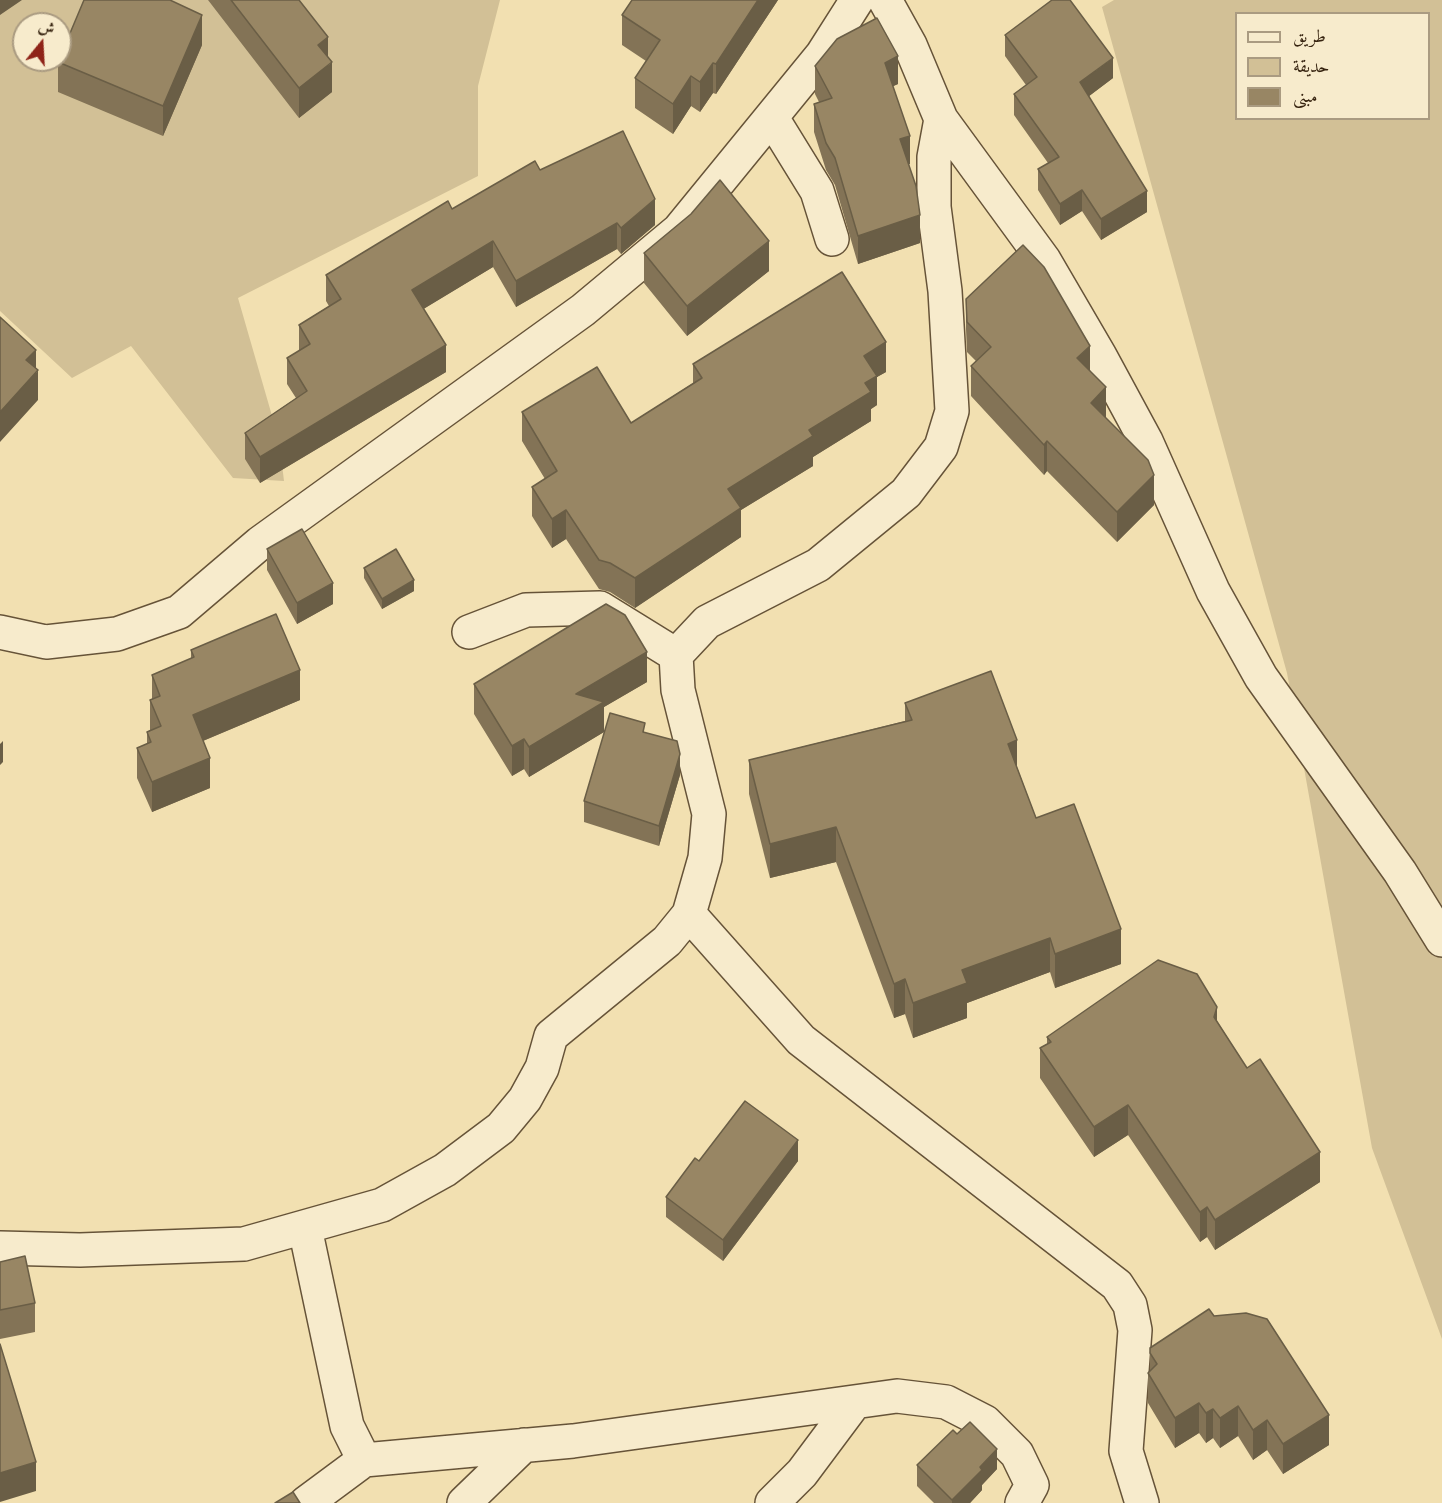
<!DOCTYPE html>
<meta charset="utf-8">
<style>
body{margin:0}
#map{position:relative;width:1442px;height:1503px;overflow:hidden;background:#f2e0b1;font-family:"Gentium Book Plus",Amiri,serif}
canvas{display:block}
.legend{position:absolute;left:1235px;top:12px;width:195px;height:108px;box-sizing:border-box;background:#f7ebcc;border:2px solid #aa9b81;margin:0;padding:8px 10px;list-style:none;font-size:18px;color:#372410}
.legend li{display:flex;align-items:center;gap:12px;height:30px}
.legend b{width:30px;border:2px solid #aa9b81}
.north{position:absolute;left:12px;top:12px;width:60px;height:60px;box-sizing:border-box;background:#f7ebcc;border:2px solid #aa9b81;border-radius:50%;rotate:18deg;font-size:16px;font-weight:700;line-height:24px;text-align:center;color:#372410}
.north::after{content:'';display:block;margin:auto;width:21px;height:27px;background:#8f2418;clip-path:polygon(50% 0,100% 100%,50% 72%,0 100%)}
</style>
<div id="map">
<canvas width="1442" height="1503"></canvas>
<ul class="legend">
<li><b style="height:8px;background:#f7ebcc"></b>طريق</li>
<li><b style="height:16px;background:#d2c096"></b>حديقة</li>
<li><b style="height:16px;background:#988664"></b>مبنى</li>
</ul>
<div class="north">ش</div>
</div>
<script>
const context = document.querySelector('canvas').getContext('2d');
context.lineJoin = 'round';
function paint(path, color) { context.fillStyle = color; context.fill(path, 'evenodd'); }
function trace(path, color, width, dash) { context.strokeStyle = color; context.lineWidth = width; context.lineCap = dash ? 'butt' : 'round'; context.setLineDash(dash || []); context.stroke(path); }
const green = new Path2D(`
 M 0,0 L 500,0 L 478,86 L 478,176 L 238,298 L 279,440 L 284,481 L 233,478 L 131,346 L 72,378 L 0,311 ZM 24,24 L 60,24 L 60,60 L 24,60 Z
 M 1114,0 L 1442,0 L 1442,1339 L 1372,1148 L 1287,673 L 1102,7 ZM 1236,14 L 1428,14 L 1428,118 L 1236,118 Z`);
const minor = new Path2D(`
 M 885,0 L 910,45 L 941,119 L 1044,260 L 1100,356 L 1146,441 L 1213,591 L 1261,677 L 1400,872 L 1442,940
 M 772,118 L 817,191 L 832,239
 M 0,632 L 46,642 L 117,634 L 179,612 L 260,543 L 583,310 L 679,230 L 822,55 L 857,0
 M 469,632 L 526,610 L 600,608 L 676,655
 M 689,914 L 801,1040 L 1117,1285 L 1130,1305 L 1135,1330 L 1126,1451 L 1142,1503
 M 305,1228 L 347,1426 L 364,1460 L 573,1441 L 897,1396 L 946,1402 L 985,1422 L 1017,1454 L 1032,1485 L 1022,1503
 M 0,1248 L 80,1250 L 244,1244 L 382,1205 L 445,1170 L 501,1128 L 525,1099 L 542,1068 L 551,1036 L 667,941 L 689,914 L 705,858 L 709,814 L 678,690 L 676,655 L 707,622 L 818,565 L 906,493 L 941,447 L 952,411 L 945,291 L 934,207 L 934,157 L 941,119
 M 306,1503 L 364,1460
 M 464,1503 L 524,1445
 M 772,1503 L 802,1473 L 855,1402`);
const wall = new Path2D(`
 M 208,0 L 299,0 L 328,57 L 332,92 L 299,118 Z
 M 778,0 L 716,94 L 713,93 L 700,112 L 691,106 L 673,134 L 635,108 L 635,78 L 646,61 L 622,45 L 622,15 Z
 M 1005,35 L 1113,78 L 1089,96 L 1147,212 L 1101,240 L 1082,211 L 1060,225 L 1038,190 L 1038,169 L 1048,163 L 1014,115 L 1014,94 L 1026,85 L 1005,56 Z
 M 202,45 L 163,136 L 58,92 L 58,62 Z
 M 815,66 L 898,84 L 893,86 L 910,164 L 909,164 L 920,243 L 858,264 L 835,185 L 826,170 L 814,132 L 814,104 L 819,102 L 815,94 Z
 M 540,170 L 655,225 L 621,254 L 617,249 L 516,307 L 493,267 L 423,309 L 446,372 L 260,483 L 245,459 L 245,433 L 296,398 L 287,384 L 287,358 L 299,351 L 299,325 L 329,306 L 326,301 L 326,275 L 452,209 Z
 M 691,214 L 769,271 L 687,336 L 644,283 L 644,253 Z
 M 966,299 L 1090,370 L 1106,417 L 1106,418 L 1154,505 L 1117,542 L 1047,471 L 1044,475 L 971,396 L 971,366 L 976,361 L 967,352 L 966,329 Z
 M 693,364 L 886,372 L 877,377 L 877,405 L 871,409 L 871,421 L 813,457 L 813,466 L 741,510 L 741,537 L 635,608 L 610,592 L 599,589 L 566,539 L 552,548 L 532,516 L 532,487 L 545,479 L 522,441 L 522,412 L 631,423 L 693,383 Z
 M 267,549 L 333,604 L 297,624 L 267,570 Z
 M 364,568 L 414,591 L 382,609 L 364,578 Z
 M 191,650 L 300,700 L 203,741 L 210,788 L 152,812 L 137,778 L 137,748 L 147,744 L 147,732 L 150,730 L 150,700 L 152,700 L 152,675 L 191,659 Z
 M 647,682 L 604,707 L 604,732 L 529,777 L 524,769 L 512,776 L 474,714 L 474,684 Z
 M 905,703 L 1017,767 L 1036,818 L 1121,964 L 1055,988 L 1050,972 L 967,1003 L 967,1018 L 913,1038 L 905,1014 L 894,1018 L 836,862 L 770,878 L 749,794 L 749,760 L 905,721 Z
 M 645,732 L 680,775 L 659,846 L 584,822 L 584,801 Z
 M 1217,1021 L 1320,1182 L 1215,1250 L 1207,1237 L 1200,1242 L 1128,1135 L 1094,1157 L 1040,1078 L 1040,1048 L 1047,1044 L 1047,1037 Z
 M 699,1161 L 798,1161 L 723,1261 L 666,1217 L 666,1197 Z
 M 0,1262 L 35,1303 L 35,1332 L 0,1339 Z
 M 1214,1316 L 1329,1445 L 1283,1474 L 1267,1450 L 1253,1460 L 1238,1436 L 1220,1448 L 1213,1438 L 1206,1443 L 1199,1433 L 1175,1448 L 1148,1403 L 1148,1373 L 1150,1371 L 1150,1353 Z
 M 917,1465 L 997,1469 L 982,1485 L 982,1490 L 970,1503 L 934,1503 L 917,1486 Z`);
const shadedWall = new Path2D(`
 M 0,0 L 22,0 L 0,15 Z
 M 758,0 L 778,0 L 716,94 L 716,64 Z
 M 202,15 L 202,45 L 163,136 L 163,106 Z
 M 328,37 L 328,66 L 332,62 L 332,92 L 299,118 L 299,88 L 318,45 Z
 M 898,56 L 898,84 L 885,90 L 885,63 Z
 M 1113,58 L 1113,78 L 1080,103 L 1080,82 Z
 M 713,63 L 713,93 L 700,112 L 700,82 Z
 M 691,76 L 691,106 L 673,134 L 673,104 Z
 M 910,136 L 910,164 L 900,166 L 900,139 Z
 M 1082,190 L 1082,211 L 1060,225 L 1060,204 Z
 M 1147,191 L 1147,212 L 1101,240 L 1101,219 Z
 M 655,199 L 655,225 L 621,254 L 621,228 Z
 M 920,215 L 920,243 L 858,264 L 858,236 Z
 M 617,223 L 617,249 L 516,307 L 516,281 Z
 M 493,241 L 493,267 L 412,316 L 412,290 Z
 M 769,241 L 769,271 L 687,336 L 687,306 Z
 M 886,342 L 886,372 L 877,377 L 877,405 L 871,409 L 871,421 L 813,457 L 813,466 L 741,510 L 741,537 L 635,608 L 635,578 L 728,489 L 809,430 L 864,356 Z
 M 446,345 L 446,372 L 260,483 L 260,457 Z
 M 1090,346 L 1090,376 L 1077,358 Z
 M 36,350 L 36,373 L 38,370 L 38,400 L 0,442 L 0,412 L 26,360 Z
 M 1106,387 L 1106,417 L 1091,433 L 1091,403 Z
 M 1047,441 L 1047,471 L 1044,475 L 1044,445 Z
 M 1154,475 L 1154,505 L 1117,542 L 1117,512 Z
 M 566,510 L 566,539 L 552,548 L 552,519 Z
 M 414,580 L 414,591 L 382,609 L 382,599 Z
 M 333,583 L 333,604 L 297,624 L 297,603 Z
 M 647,652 L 647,682 L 604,707 L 604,732 L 529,777 L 529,747 L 576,694 Z
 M 300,670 L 300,700 L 193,745 L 193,715 Z
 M 524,739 L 524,769 L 512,776 L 512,746 Z
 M 1017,740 L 1017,775 L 1008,744 Z
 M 3,741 L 3,762 L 0,765 L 0,744 Z
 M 680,754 L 680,775 L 659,846 L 659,826 Z
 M 210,758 L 210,788 L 152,812 L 152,782 Z
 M 836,827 L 836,862 L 770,878 L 770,844 Z
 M 1121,929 L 1121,964 L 1055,988 L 1055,954 Z
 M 1050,938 L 1050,972 L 967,1003 L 967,1018 L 913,1038 L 913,1003 L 962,970 Z
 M 905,979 L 905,1014 L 894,1018 L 894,984 Z
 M 1217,1007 L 1217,1037 L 1214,1017 Z
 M 1128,1105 L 1128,1135 L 1094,1157 L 1094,1127 Z
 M 798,1140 L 798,1161 L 723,1261 L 723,1240 Z
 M 1320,1152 L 1320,1182 L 1215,1250 L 1215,1220 Z
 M 1207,1207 L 1207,1237 L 1200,1242 L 1200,1212 Z
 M 1199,1403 L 1199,1433 L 1175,1448 L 1175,1418 Z
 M 1238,1406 L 1238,1436 L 1220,1448 L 1220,1418 Z
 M 1213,1409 L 1213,1438 L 1206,1443 L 1206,1413 Z
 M 1329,1415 L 1329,1445 L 1283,1474 L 1283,1444 Z
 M 1267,1420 L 1267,1450 L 1253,1460 L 1253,1430 Z
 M 997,1449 L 997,1469 L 982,1485 L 982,1490 L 970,1503 L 952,1503 L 952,1500 L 980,1467 Z
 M 36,1462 L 36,1491 L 0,1502 L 0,1473 Z`);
const building = new Path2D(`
 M 84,0 L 170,0 L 202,15 L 163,106 L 58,62 L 59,60 L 60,60 L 60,57 Z
 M 231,0 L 299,0 L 328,37 L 318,45 L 332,62 L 299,88 Z
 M 632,0 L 758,0 L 716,64 L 713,63 L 700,82 L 691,76 L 673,104 L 635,78 L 660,40 L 622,15 Z
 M 1052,0 L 1070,0 L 1113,58 L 1080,82 L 1147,191 L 1101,219 L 1082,190 L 1060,204 L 1038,169 L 1059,157 L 1014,94 L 1037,77 L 1005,35 Z
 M 877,18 L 898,56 L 885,63 L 910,136 L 900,139 L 916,186 L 920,215 L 858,236 L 835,158 L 826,143 L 814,104 L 832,98 L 815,66 L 837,39 Z
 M 623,131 L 655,199 L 621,228 L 617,223 L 516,281 L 493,241 L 412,290 L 446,345 L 260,457 L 245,433 L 307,391 L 287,358 L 310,344 L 299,325 L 341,299 L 326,275 L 448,201 L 452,209 L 535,161 L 540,170 Z
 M 720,180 L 769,241 L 687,306 L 644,253 L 691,214 Z
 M 1023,245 L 1044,267 L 1090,346 L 1077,358 L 1106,387 L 1091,403 L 1148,460 L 1154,475 L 1117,512 L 1047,441 L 1044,445 L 971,366 L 991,347 L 967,322 L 966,299 Z
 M 842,272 L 886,342 L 864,356 L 877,376 L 865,383 L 871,392 L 809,430 L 813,436 L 728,489 L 741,508 L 635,578 L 610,563 L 599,560 L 566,510 L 552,519 L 532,487 L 557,471 L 522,412 L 597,367 L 631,423 L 702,378 L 693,364 Z
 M 0,317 L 36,350 L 26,360 L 38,370 L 0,412 Z
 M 302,529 L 333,583 L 297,603 L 267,549 Z
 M 396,549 L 414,580 L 382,599 L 364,568 Z
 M 606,604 L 625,615 L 647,652 L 576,694 L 604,702 L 529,747 L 524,739 L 512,746 L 474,684 Z
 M 276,614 L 300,670 L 193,715 L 210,758 L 152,782 L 137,748 L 151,742 L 147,732 L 161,726 L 150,700 L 160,696 L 152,675 L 194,657 L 191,650 Z
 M 991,671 L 1017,740 L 1008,744 L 1036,818 L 1074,804 L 1121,929 L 1055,954 L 1050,938 L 962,970 L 967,983 L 913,1003 L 905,979 L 894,984 L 836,827 L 770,844 L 749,760 L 912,720 L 905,703 Z
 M 610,713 L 645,723 L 643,732 L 677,741 L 680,754 L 659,826 L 584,801 Z
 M 1158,960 L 1197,974 L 1217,1007 L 1214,1017 L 1247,1068 L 1260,1059 L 1320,1152 L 1215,1220 L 1207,1207 L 1200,1212 L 1128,1105 L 1094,1127 L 1040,1048 L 1051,1042 L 1047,1037 Z
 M 745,1101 L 798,1140 L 723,1240 L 666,1197 L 695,1158 L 699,1161 Z
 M 25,1256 L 35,1303 L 0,1310 L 0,1262 Z
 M 1209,1309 L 1214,1316 L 1246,1313 L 1267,1319 L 1329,1415 L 1283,1444 L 1267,1420 L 1253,1430 L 1238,1406 L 1220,1418 L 1213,1409 L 1206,1413 L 1199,1403 L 1175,1418 L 1148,1373 L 1157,1364 L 1150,1353 L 1150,1348 Z
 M 0,1344 L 36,1462 L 0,1473 Z
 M 970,1422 L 997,1449 L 980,1467 L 982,1470 L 952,1500 L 917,1465 L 953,1430 L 957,1434 Z
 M 293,1492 L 300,1503 L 275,1503 Z`);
paint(green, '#d2c096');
trace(minor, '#665338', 36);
trace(minor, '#f7ebcc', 33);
paint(wall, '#837356');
paint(shadedWall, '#6a5e46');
paint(building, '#988664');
trace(building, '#6a5e46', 1.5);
</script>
